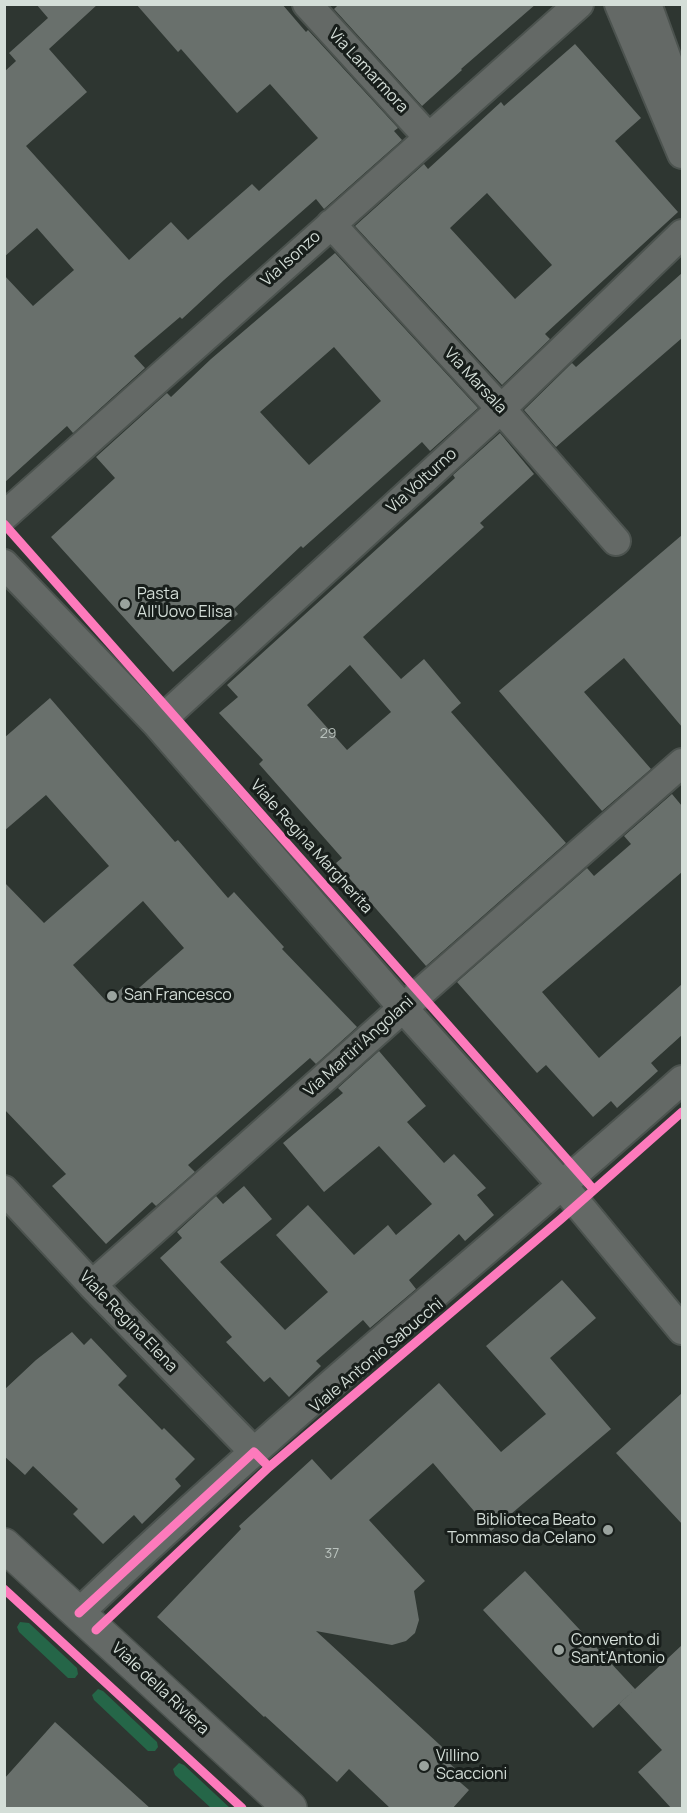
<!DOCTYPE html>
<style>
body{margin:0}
#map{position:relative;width:687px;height:1813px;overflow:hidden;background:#2e3631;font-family:Manrope,sans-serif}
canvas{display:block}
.frame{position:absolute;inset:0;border:6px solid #d4ded8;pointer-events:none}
</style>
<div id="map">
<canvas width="687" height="1813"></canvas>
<div class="frame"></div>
</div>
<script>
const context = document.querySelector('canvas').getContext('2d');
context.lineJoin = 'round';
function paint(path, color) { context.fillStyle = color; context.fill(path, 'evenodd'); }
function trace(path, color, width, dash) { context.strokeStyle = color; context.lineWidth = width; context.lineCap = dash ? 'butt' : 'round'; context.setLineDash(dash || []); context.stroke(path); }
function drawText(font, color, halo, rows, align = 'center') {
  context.font = font + ' Manrope,sans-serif'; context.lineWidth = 6; context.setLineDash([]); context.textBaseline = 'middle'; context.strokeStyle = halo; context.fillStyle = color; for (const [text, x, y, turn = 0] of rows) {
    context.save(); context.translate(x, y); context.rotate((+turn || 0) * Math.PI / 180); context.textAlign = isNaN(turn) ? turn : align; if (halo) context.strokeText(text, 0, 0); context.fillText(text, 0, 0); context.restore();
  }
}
const green = new Path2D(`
 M 20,1622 L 29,1623 L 77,1668 L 78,1674 L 75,1678 L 68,1678 L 19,1632 L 17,1627 Z
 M 98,1689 L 103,1691 L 157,1742 L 158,1747 L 155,1751 L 148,1751 L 94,1700 L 92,1695 Z
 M 179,1763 L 184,1765 L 230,1808 L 211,1808 L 175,1775 L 173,1769 Z`);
const building = new Path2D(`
 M 36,4 L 98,4 L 49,49 L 87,92 L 26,146 L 129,260 L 171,222 L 188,240 L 252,184 L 259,191 L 318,138 L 270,84 L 237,113 L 181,49 L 178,52 L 136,4 L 282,4 L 306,32 L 308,30 L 398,128 L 394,131 L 402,140 L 324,209 L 316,199 L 224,280 L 182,319 L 180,317 L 134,356 L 145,368 L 73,433 L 67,426 L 4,483 L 4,275 L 33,306 L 74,270 L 37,228 L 4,257 L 4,72 L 16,61 L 9,53 L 48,18 Z
 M 339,4 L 536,4 L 461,69 L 462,70 L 422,106 L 334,9 Z
 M 575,44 L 641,118 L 615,141 L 678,212 L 545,334 L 550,339 L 502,385 L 355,226 L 424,164 L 428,169 L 501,102 L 504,106 ZM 487,193 L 552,265 L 515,299 L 450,228 Z
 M 335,253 L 478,408 L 430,451 L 422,442 L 303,548 L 301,546 L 234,609 L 238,614 L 173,672 L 51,537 L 115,478 L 96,457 L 167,393 L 171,397 L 211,359 ZM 334,347 L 381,401 L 309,465 L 260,412 Z
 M 682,273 L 682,338 L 556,447 L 524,410 L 572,363 L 576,367 Z
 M 500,433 L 534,474 L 480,523 L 484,527 L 363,637 L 401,679 L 424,659 L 461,703 L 451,712 L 566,843 L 426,966 L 336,863 L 342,858 L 259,764 L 263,760 L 219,713 L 238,697 L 227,685 L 455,478 L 453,475 ZM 350,665 L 391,712 L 347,750 L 307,705 Z
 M 682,535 L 682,727 L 624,658 L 584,692 L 651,769 L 602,811 L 499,691 Z
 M 50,698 L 175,842 L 178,840 L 228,898 L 234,892 L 284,947 L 282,949 L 357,1027 L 316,1064 L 310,1058 L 188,1165 L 195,1172 L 156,1206 L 152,1202 L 106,1244 L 52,1186 L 66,1174 L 4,1109 L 4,882 L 44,923 L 109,866 L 46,795 L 4,831 L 4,738 ZM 143,901 L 184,948 L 131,995 L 123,987 L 107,1002 L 73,965 Z
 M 672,794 L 682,806 L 682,872 L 542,992 L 599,1058 L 682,984 L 682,1035 L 651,1063 L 658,1071 L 617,1108 L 611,1101 L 593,1117 L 546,1065 L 537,1073 L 457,982 L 587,868 L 594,876 L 631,844 L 624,836 Z
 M 379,1051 L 426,1106 L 407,1122 L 444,1163 L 454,1154 L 486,1188 L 477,1195 L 494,1215 L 465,1241 L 459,1234 L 409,1280 L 416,1289 L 370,1328 L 363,1320 L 316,1361 L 321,1366 L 289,1397 L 270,1377 L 264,1382 L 226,1342 L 232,1337 L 160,1258 L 182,1238 L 177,1232 L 216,1196 L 223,1204 L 244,1186 L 272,1219 L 220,1262 L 285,1330 L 328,1292 L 276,1235 L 308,1205 L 354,1255 L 388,1225 L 396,1235 L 432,1204 L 379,1146 L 324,1192 L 283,1143 L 343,1093 L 338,1088 Z
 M 562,1280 L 596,1318 L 550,1358 L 611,1429 L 491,1531 L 433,1463 L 369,1520 L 425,1581 L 414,1591 L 419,1620 L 415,1633 L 406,1641 L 392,1645 L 316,1631 L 452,1756 L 447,1761 L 459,1772 L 454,1777 L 469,1790 L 452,1809 L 391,1809 L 349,1769 L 337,1782 L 265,1716 L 264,1717 L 157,1617 L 241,1529 L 239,1526 L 312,1459 L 331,1480 L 439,1383 L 501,1452 L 546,1414 L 486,1346 Z
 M 72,1332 L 84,1345 L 91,1338 L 127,1376 L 118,1385 L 162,1430 L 164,1428 L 195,1459 L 175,1479 L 181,1486 L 142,1524 L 134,1515 L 103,1544 L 73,1514 L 78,1509 L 33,1466 L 25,1475 L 4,1456 L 4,1390 L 36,1360 Z
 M 682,1393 L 682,1524 L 616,1453 Z
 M 525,1571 L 635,1689 L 593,1728 L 483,1610 Z
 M 682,1645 L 682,1809 L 672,1809 L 638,1772 L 662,1750 L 619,1704 Z
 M 55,1722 L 151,1809 L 4,1809 L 4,1779 Z`);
const minor = new Path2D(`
 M 307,4 L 429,138
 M 619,4 L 682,154
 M 647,4 L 682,101
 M 331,224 L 501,409 L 616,541
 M 4,516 L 579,4
 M 4,564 L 157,724 L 403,1008 L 563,1186 L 682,1330
 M 157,724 L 501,409 L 682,234
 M 4,1190 L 92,1285 L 254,1452
 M 92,1285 L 403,1008 L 682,763
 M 79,1613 C 272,1427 482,1258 682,1080`);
const tertiary = new Path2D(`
 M 4,1545 L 290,1808`);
const cycleway = new Path2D(`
 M 4,524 L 594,1190
 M 4,1589 L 242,1808
 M 79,1613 L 254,1452 L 269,1467
 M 96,1630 L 269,1467 L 561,1219 L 682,1112`);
const markers = [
 [125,604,6,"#9aa39e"],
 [112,996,6,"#9aa39e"],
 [608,1530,6,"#9aa39e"],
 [559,1650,6,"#9aa39e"],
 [424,1766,6,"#9aa39e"]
];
const numberNames = [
 ["29",328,734],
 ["37",332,1554]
];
const streetNames = [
 ["Via Lamarmora",368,71,47],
 ["Via Isonzo",291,259,-42],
 ["Via Marsala",475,381,47],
 ["Via Volturno",422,481,-42],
 ["Viale Regina Margherita",311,847,48],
 ["Via Martiri Angolani",359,1047,-42],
 ["Viale Regina Elena",128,1322,46],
 ["Viale Antonio Sabucchi",377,1356,-40],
 ["Viale della Riviera",160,1689,43]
];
const poiNames = [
 ["Pasta",137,595],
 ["All'Uovo Elisa",137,613],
 ["San Francesco",124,996],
 ["Biblioteca Beato",596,1521,"right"],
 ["Tommaso da Celano",596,1539,"right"],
 ["Convento di",571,1641],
 ["Sant'Antonio",571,1659],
 ["Villino",436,1757],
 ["Scaccioni",436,1775]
];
paint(green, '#256648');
paint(building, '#69706c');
trace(minor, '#4c534f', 32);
trace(tertiary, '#4c534f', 36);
trace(minor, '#646966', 28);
trace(tertiary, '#646966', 33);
trace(cycleway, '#fd7abc', 9);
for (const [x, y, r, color] of markers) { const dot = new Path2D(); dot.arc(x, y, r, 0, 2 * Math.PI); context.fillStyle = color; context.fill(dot); trace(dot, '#181e1b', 2); }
drawText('14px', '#b9c2bd', null, numberNames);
drawText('16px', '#d4ded8', '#181e1b', streetNames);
drawText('16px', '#d4ded8', '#181e1b', poiNames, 'left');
</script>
